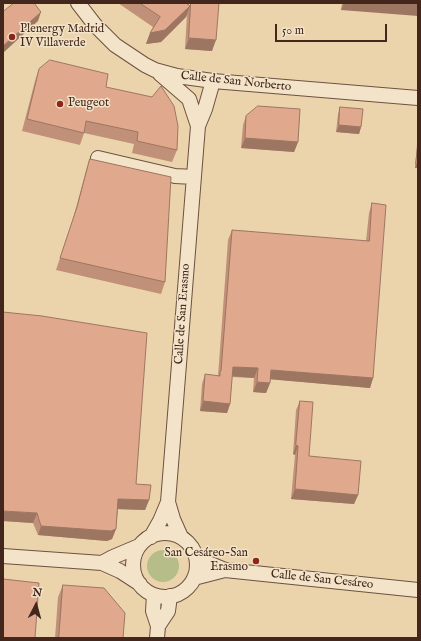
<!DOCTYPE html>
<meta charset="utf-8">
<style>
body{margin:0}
#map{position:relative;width:421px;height:641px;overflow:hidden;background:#ebd4ac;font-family:"IM FELL English",serif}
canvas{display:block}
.frame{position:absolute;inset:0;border:4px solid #43271d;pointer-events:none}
.north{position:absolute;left:16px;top:585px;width:40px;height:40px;-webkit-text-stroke:3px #f2e3c9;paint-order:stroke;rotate:6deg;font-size:11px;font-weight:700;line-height:16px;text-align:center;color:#43271d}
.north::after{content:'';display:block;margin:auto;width:14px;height:18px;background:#43271d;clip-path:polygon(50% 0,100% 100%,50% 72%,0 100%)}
.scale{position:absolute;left:275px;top:24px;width:112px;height:18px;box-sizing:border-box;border:2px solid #43271d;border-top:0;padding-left:5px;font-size:12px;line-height:14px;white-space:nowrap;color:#43271d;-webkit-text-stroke:3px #f2e3c9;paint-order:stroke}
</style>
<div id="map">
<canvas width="421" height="641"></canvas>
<div class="frame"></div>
<div class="north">N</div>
<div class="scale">50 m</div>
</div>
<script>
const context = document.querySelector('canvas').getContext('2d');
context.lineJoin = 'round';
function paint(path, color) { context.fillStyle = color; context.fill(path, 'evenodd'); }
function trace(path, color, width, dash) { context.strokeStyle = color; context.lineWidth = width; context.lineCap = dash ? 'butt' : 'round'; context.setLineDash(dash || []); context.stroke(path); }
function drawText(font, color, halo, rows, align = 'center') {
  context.font = font + ' "IM FELL English",serif'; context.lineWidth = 3; context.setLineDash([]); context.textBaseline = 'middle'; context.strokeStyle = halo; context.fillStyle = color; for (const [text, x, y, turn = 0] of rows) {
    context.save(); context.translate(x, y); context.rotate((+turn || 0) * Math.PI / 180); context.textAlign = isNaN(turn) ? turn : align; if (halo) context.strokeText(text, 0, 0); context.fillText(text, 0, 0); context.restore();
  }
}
const green = new Path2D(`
 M147 566a16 16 0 1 1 32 0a16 16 0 1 1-32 0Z`);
const minor = new Path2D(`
 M 78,3 L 95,25 L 115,45 L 145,65 L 155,70 L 177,76 L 213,81 L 418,98
 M 160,74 L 189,99 L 198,126
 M 98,158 L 175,176 L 194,177
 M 168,502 L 173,519 L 181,537
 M133 565a32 32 0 1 1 64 0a32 32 0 1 1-64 0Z
 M 151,537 L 160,521 L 168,502 L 198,126 L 205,109 L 213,81
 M 195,554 L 208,563 L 225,570 L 418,590
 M 3,556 L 102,563 L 120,571 L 140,584
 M 102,563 L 113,557 L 139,546
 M 194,578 L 225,570
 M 154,595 L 153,611 L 158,626 L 157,638
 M 158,626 L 168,611 L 170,596`);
const wall = new Path2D(`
 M 118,3 L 186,3 L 190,6 L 191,3 L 219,3 L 212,51 L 185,49 L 187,14 L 186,17 L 161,42 L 146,44 L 150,33 L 153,27 Z
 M 342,3 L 418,3 L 341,10 Z
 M 39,69 L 106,87 L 177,150 L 172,162 L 132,153 L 134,144 L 84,133 L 80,145 L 22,131 L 35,81 Z
 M 340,107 L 361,127 L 359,134 L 336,132 L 338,114 Z
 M 246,116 L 298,142 L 294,152 L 241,148 L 243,125 Z
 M 418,132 L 418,168 L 415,168 Z
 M 90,159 L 165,282 L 161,294 L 56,270 L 73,219 L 86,171 Z
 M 372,203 L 373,378 L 370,388 L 270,379 L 270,383 L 266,393 L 253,392 L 254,378 L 232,377 L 230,404 L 227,413 L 200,411 L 202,384 L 205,374 L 218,376 L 228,240 L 232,230 L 366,241 L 369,213 Z
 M 300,401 L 309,456 L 358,495 L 354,504 L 291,499 L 295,455 L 293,454 L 296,410 Z
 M 136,484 L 149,500 L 145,510 L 118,509 L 116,529 L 112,539 L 107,541 L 38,535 L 33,523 L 3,521 Z
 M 63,585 L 123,638 L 55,638 L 58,597 Z`);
const shadedWall = new Path2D(`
 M 344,3 L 418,3 L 418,16 L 341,10 Z
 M 190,6 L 186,17 L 161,42 L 146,44 L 150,33 Z
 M 41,12 L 38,21 L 3,53 L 3,46 Z
 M 189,38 L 216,40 L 212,51 L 185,49 Z
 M 339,125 L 361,127 L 359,134 L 336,132 Z
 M 245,138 L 298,142 L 294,152 L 241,148 Z
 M 416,164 L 418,164 L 418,168 L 415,168 Z
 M 233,367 L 258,368 L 254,378 L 230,376 Z
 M 271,370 L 373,378 L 370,388 L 267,379 Z
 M 257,382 L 270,383 L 266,393 L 253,392 Z
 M 203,401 L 230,404 L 227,413 L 200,411 Z
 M 296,445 L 298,446 L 295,455 L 293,454 Z
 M 295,489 L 358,495 L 354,504 L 291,499 Z
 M 118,499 L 149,500 L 145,510 L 115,509 Z
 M 3,511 L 37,513 L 33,523 L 3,521 Z
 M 41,526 L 116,529 L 112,539 L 107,541 L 38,535 Z`);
const building = new Path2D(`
 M 14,3 L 34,3 L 41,12 L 3,46 L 3,12 Z
 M 140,3 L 186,3 L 190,6 L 165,30 L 150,33 L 160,17 Z
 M 191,3 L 219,3 L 216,40 L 189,38 Z
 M 50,60 L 108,74 L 106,87 L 152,97 L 161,86 L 174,106 L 178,126 L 177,150 L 137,141 L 138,132 L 86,121 L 84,133 L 27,119 L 39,69 Z
 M 258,106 L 300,109 L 298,142 L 245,138 L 246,116 Z
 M 340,107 L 363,109 L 361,127 L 339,125 Z
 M 418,144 L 418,164 L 416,164 Z
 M 90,159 L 171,177 L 165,282 L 60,258 L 77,207 Z
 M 372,203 L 386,205 L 373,378 L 271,370 L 270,383 L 257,382 L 258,368 L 233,367 L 230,404 L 203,401 L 205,374 L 220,376 L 220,371 L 221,371 L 232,230 L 369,241 Z
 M 3,312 L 42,316 L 147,333 L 136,484 L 151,485 L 149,500 L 118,499 L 116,529 L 111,531 L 41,526 L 37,513 L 3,511 Z
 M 300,401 L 313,402 L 309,456 L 361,461 L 358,495 L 295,489 L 298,446 L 296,445 Z
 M 3,579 L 39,583 L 35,638 L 3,638 Z
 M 63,585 L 104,588 L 125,613 L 123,638 L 59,638 Z`);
const markers = [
 [12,37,4,"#8f2418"],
 [60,104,4,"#8f2418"],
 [256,561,4,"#8f2418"]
];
const poiNames = [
 ["Plenergy Madrid",20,30],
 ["IV Villaverde",20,44],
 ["Peugeot",68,104],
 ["San Cesáreo-San",248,554,"right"],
 ["Erasmo",248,568,"right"]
];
const streetNames = [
 ["Calle de San Norberto",236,82,6],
 ["Calle de San Erasmo",183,314,-86],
 ["Calle de San Cesáreo",322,580,6]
];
paint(green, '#b7bd89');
trace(minor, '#6d5241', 16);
trace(minor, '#f2e3c9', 14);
paint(wall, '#c19078');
paint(shadedWall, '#9d7662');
paint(building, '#e0a88c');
trace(building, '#9d7662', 1);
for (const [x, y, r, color] of markers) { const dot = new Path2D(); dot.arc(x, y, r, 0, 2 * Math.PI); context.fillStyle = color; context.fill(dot); trace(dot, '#f2e3c9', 1.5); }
drawText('12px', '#43271d', '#f2e3c9', poiNames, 'left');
drawText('12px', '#43271d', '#f2e3c9', streetNames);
</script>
